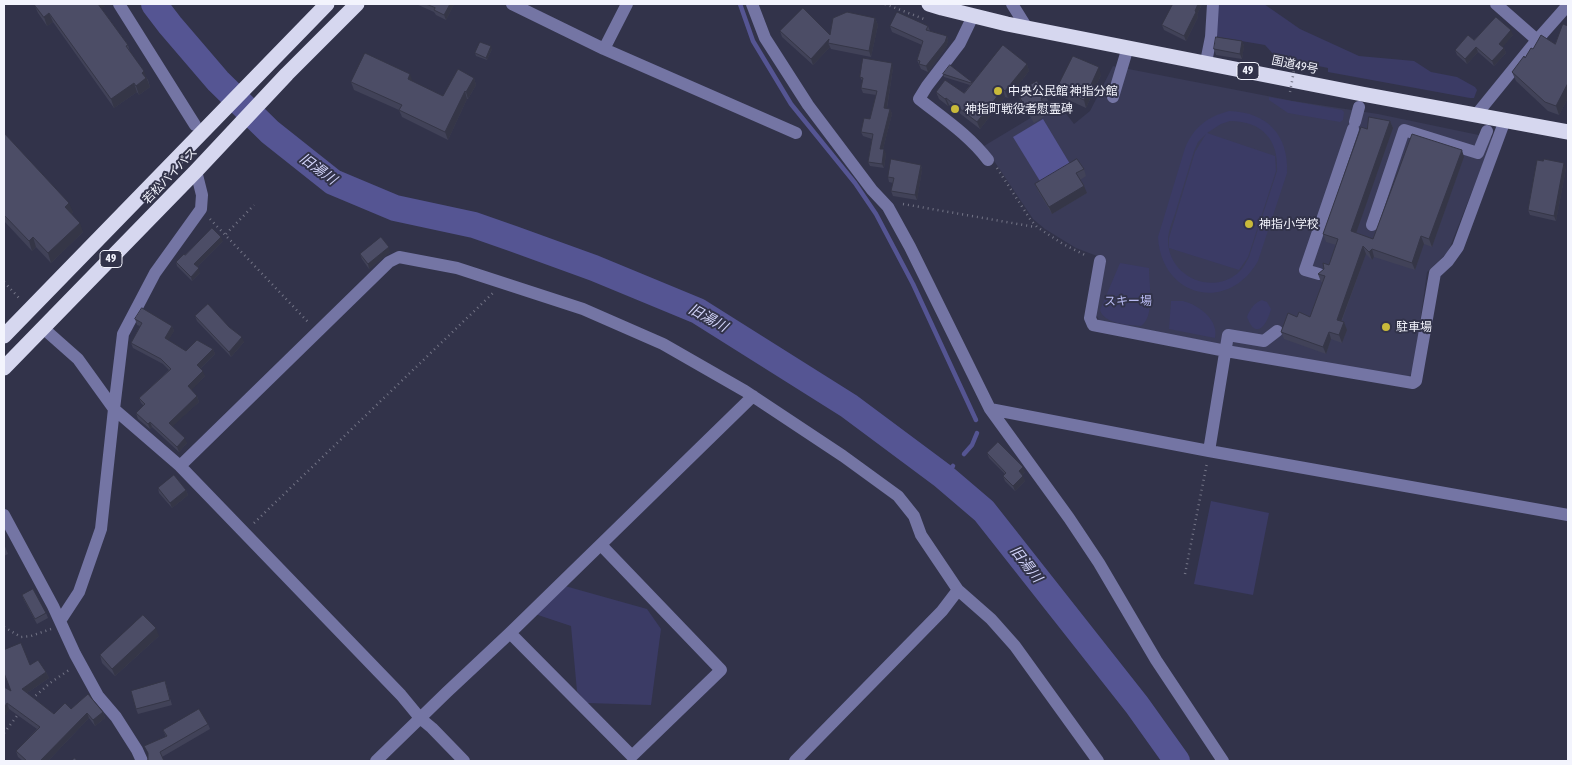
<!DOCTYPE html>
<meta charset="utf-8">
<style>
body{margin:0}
#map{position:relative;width:1572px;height:765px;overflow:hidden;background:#32334a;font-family:"Asap Condensed",sans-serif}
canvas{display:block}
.frame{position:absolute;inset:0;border:5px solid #f3f4fd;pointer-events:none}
</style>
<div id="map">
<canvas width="1572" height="765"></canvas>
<div class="frame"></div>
</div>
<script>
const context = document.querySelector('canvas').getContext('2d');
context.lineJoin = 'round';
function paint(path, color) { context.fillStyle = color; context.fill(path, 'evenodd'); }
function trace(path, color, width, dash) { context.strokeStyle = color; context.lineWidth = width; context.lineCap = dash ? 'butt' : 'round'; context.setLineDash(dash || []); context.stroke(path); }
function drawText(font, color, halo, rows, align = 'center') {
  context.font = font + ' "Asap Condensed","Noto Sans JP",sans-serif'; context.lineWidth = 4; context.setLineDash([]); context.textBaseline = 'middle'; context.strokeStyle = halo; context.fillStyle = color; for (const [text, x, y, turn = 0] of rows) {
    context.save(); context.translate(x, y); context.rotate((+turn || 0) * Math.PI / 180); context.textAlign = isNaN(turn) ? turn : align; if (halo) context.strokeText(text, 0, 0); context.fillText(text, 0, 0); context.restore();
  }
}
const built = new Path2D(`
 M 1113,66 L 1293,101 L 1378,114 L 1493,138 L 1448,252 L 1427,272 L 1413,373 L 1405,379 L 1100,321 L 1096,315 L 1097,256 L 1076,248 L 1045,229 L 1033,219 L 984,146 L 1057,102 L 1074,124 L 1090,111 Z`);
const green = new Path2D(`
 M 1216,4 L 1264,4 L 1300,29 L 1359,56 L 1414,61 L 1431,72 L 1457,77 L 1475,87 L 1477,90 L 1474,98 L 1470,98 L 1328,72 L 1328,68 L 1280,58 L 1274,55 L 1265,45 L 1218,37 L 1215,34 Z
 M 1269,97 L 1342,110 L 1344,112 L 1343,120 L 1340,122 L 1288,113 L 1269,100 Z
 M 1229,111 C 1267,112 1289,135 1287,173 L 1258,261 C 1228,314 1161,297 1158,237 L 1185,148 C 1194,127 1207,117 1229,111 ZM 1230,121 C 1262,121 1279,140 1277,171 L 1249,257 C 1246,263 1243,268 1238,273 C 1211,296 1168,276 1168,240 C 1168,232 1172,222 1175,214 C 1181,193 1188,172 1194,151 L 1198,142 L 1206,134 L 1195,152 L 1169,238 L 1169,248 L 1239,270 L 1248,257 L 1276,171 L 1275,156 L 1207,133 L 1221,124 Z
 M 1120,263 L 1149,268 C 1149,284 1155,317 1141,326 C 1129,325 1104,324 1100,310 Z
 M 1262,300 L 1267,302 L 1271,309 C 1267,325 1256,341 1247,317 C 1250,309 1254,303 1262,300 Z
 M 1171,301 C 1175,301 1179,301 1183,301 C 1199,305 1219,320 1215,338 L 1169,329 Z
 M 1211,501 L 1269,513 L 1253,595 L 1194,584 Z
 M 565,586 L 647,609 L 661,629 L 651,705 L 587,703 L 577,691 L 571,626 L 535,614 Z`);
const water = new Path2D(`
 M 1043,119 L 1073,169 L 1043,186 L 1013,137 Z`);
const stream = new Path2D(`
 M 740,4 L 753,41 L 791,104 L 855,183 L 876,214 L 913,284 L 976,420
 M 964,454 L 972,445 L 977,433
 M 944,477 L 953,466`);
const river = new Path2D(`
 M 154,4 L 170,25 L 218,81 L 270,132 L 333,182 L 395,208 L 474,225 L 514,239 L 594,268 L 698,311 L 849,406 L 943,476 L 984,511 L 1137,705 L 1177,761`);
const path = new Path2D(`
 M 885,4 L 924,19
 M 997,168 L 1030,219 L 1037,227 L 1063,244 L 1087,256
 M 903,204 L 1035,227
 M 210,219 L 308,322
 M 226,234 L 254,205
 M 4,282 L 20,299
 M 254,523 L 493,293
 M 1185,574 L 1207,463
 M 4,627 L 21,637 L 31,636 L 51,629
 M 32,699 L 50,683 L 69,670
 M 4,733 L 20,712`);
const minor = new Path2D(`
 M 119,4 L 195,125
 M 512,4 L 604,49 L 796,133
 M 752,4 L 765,38 L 808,105 L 872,190 L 888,207 L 910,247 L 990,409 L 1069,518 L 1099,563 L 1156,660 L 1223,761
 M 1012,4 L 1027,28
 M 1496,4 L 1537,40
 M 973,16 L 960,43 L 927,86 L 919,99 C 943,118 969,135 988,160
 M 604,49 L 627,4
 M 1206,62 L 1211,37 L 1213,4
 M 1113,97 L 1128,47
 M 1476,115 L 1537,40 L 1568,5
 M 1355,122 L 1359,107
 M 1372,225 L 1404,130 L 1478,153 L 1487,131
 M 1100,261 L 1090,318 L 1093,325 L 1226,351 L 1413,383 L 1416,381 L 1435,273 L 1448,261 L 1458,247 L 1505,120
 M 1319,274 L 1305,270 L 1353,129
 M 43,328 L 78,359 L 114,409 L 180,466 L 401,695 L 420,718 L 432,728 L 464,761
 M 990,409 L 1209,451 L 1568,515
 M 1209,451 L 1228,335 L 1264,341 L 1277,331
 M 180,466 L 389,262 L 399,257 L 457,268 L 583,309 L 663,344 L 745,391 L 843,456 L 898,496 L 914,516 L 921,535 L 958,590 L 991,619 L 1015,646 L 1098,761
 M 4,515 L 53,606 L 75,654 L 98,696 L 116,717 L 137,750 L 142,761
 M 60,621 L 79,592 L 101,529 L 114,409 L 123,334 L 155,273 L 201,209 L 202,195 L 196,171
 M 510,633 L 632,756 L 721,670 L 601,545
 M 376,761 L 447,692 L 510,633 L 753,396
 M 795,761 L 942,611 L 958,590`);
const highway = new Path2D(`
 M 929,4 L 942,8 L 1007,24 L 1362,94 L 1568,132
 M 4,336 L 327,4
 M 4,368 L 196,171 L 287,74 L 357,4`);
const pathBridge = new Path2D(`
 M 1290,92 L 1295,65`);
const wall = new Path2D(`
 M 34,4 L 105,6 L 101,8 L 128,45 L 130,52 L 148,80 L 150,87 L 139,95 L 137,92 L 114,108 L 53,22 L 47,26 L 38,13 Z
 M 416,4 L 454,4 L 446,20 L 436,15 L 434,12 Z
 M 1173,4 L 1202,4 L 1197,15 L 1198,17 L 1186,41 L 1164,30 L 1162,25 Z
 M 875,18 L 878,25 L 871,57 L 831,49 L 830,47 L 813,65 L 782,37 L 780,31 L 830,35 Z
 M 890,26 L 928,26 L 930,31 L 947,36 L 948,41 L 946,47 L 928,72 L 921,69 L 917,60 L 922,45 L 892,32 Z
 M 1568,26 L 1568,98 L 1559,115 L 1548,111 L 1516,81 L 1512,72 L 1533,49 L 1555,44 Z
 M 1513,35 L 1502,47 L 1504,48 L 1506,53 L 1494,66 L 1478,52 L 1467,64 L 1457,55 L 1455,50 L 1474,40 Z
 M 1242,41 L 1244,46 L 1242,59 L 1216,55 L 1214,49 Z
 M 492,49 L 487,60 L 476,56 L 475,53 Z
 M 1027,64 L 1029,71 L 1008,98 L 1005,97 L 980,129 L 949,105 L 948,106 L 939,99 L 936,92 L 964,93 L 970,85 L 944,77 L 943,74 L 972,83 Z
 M 893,68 L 887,108 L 890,109 L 892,114 L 883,149 L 886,154 L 884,168 L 870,166 L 868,162 L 872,139 L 863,136 L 861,132 L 870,119 L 876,95 L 863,93 L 861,88 L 863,82 L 860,77 Z
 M 1101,75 L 1086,108 L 1060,96 L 1057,88 Z
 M 474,78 L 476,85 L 468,99 L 467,99 L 448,140 L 402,117 L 399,110 L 354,90 L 351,82 L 413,82 L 443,96 Z
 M 1017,93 L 1046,96 L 1049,103 L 1045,105 L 1048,114 L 1034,123 L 1020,100 Z
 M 1390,121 L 1393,128 L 1356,233 L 1373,239 L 1464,157 L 1432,247 L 1424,244 L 1415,270 L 1374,257 L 1372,260 L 1366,254 L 1342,321 L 1344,322 L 1347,330 L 1342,343 L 1331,339 L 1326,354 L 1284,339 L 1281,332 L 1297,317 L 1310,317 L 1323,282 L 1321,282 L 1318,274 L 1329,265 L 1336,245 L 1326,242 L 1323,234 L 1367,129 Z
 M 4,133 L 73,212 L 71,214 L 83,232 L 51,263 L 36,247 L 32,251 L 4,221 Z
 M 1543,161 L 1566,168 L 1556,221 L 1530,215 L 1528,210 Z
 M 921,165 L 922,170 L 917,200 L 893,196 L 891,191 L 893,183 L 889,182 L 888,177 Z
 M 1084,169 L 1086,176 L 1080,180 L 1087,193 L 1052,214 L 1038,191 L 1035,184 Z
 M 223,241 L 197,267 L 200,273 L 192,281 L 177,266 L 176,262 L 185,255 Z
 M 390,252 L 369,269 L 362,259 L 360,254 Z
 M 195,316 L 244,342 L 231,357 L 197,321 Z
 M 135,319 L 172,326 L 174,331 L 168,340 L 186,351 L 213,349 L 215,354 L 200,369 L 205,376 L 191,390 L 197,396 L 199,402 L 172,426 L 187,443 L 179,452 L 152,427 L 150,429 L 138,419 L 136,413 L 144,406 L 141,403 L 139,398 L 169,370 L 163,364 L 133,348 L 131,343 L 140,326 L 137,325 Z
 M 987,453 L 1025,472 L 1022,475 L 1025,481 L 1015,491 L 1005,481 L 1003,476 L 1005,474 L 989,458 Z
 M 158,488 L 186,490 L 188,495 L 172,508 L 159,493 Z
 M 4,544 L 8,554 L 4,556 Z
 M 22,595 L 46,613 L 48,618 L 37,624 L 24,600 Z
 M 159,636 L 115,676 L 102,663 L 100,655 Z
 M 30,665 L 46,672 L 49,678 L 27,693 L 54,714 L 71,709 L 103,712 L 105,718 L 95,726 L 89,718 L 48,761 L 23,761 L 18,757 L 16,751 L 37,729 L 9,709 L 4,717 L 11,691 Z
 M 165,681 L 172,705 L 138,714 L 136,709 Z
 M 208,724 L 210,729 L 162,757 L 147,760 L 166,737 L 163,730 Z`);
const shadedWall = new Path2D(`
 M 97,4 L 104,4 L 105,6 L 99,10 Z
 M 450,4 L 454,4 L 446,20 L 444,15 Z
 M 1198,4 L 1202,4 L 1197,15 L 1198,17 L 1186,41 L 1184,36 Z
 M 49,13 L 53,22 L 47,26 L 44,17 Z
 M 875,18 L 878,25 L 871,57 L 869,51 Z
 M 1511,30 L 1513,35 L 1501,49 L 1499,44 Z
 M 947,36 L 948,41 L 946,47 L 928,72 L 926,66 Z
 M 829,39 L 828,43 L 830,47 L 813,65 L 811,59 Z
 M 1242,41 L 1244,46 L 1242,59 L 1240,54 Z
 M 491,46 L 492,49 L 487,60 L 486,58 Z
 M 1476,47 L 1478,52 L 1467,64 L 1465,59 Z
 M 1504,48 L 1506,53 L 1494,66 L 1492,61 Z
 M 892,63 L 893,68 L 886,113 L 884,108 Z
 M 1027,64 L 1029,71 L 1008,98 L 1005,91 Z
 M 1099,67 L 1101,75 L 1086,108 L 1084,100 Z
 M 144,71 L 150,87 L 139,95 L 136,86 L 142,73 Z
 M 410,74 L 413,82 L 408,79 Z
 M 474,78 L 476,85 L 468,99 L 466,92 Z
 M 134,83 L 137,92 L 114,108 L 111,99 Z
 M 1568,83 L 1568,98 L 1559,115 L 1556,106 Z
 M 1003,89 L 1005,97 L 980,129 L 977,122 Z
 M 465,91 L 467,99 L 448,140 L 445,132 Z
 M 946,98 L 949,105 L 948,106 L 945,99 Z
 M 890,109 L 892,114 L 882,153 L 880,149 Z
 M 1390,121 L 1393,128 L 1354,239 L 1351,231 Z
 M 884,149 L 886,154 L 884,168 L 882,164 Z
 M 1462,150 L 1464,157 L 1432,247 L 1429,239 Z
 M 1564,163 L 1566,168 L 1556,221 L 1554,216 Z
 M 921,165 L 922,170 L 917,200 L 915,195 Z
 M 1084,186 L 1087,193 L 1052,214 L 1049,207 Z
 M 69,203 L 73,212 L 68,217 L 65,207 Z
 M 80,223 L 83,232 L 51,263 L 48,253 Z
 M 1421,236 L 1424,244 L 1415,270 L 1412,263 Z
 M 33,237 L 36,247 L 32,251 L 29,241 Z
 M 221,237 L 223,241 L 196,268 L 194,264 Z
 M 1363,246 L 1366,254 L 1339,327 L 1337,320 Z
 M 389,247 L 390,252 L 369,269 L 368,264 Z
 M 1372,249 L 1374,257 L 1372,260 L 1369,252 Z
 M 199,268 L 200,273 L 192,281 L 191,277 Z
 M 1344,322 L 1347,330 L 1342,343 L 1339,335 Z
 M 172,326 L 174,331 L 167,343 L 165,338 Z
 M 1329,332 L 1331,339 L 1326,354 L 1323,347 Z
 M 242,337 L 244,342 L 231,357 L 229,352 Z
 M 213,349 L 215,354 L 199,370 L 197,365 Z
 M 203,371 L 205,376 L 190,392 L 188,386 Z
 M 197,396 L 199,402 L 171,428 L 169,423 Z
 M 150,422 L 152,427 L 150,429 L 148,424 Z
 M 185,438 L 187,443 L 179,452 L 177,447 Z
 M 1023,467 L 1025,472 L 1021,476 L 1019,471 Z
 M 1023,476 L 1025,481 L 1015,491 L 1013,486 Z
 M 186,490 L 188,495 L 172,508 L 170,503 Z
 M 156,628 L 159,636 L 115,676 L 112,669 Z
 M 46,672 L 49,678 L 24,695 L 22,689 Z
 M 7,703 L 9,709 L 4,717 L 4,708 Z
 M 103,712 L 105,718 L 95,726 L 93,720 Z
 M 87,713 L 89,718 L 48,761 L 40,761 Z`);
const building = new Path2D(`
 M 34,4 L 98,4 L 128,45 L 126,46 L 144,71 L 142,73 L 146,78 L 136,86 L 134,83 L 111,99 L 49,13 L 44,17 Z
 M 426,4 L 450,4 L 444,15 L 434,10 L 435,8 Z
 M 1173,4 L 1198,4 L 1195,11 L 1196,12 L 1184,36 L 1162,25 Z
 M 803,8 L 830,35 L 833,18 L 847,12 L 875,18 L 869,51 L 828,43 L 829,39 L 811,59 L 780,31 Z
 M 897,12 L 928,26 L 926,30 L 947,36 L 945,42 L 926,66 L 919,64 L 920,61 L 917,60 L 923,41 L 890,26 Z
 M 1496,17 L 1511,30 L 1499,44 L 1504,48 L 1492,61 L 1476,47 L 1465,59 L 1455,50 L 1468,35 L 1474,40 Z
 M 1563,24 L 1568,26 L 1568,83 L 1556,106 L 1545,102 L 1512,72 L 1524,56 L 1525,58 L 1531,48 L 1533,49 L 1541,35 L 1555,44 Z
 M 1216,37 L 1242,41 L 1240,54 L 1214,49 Z
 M 480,42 L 491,46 L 486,58 L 475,53 Z
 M 1003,45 L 1027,64 L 1005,91 L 1003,89 L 977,122 L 946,98 L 945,99 L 936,92 L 945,80 L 964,93 Z
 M 365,53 L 410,74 L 408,79 L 443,96 L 458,69 L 474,78 L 466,92 L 465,91 L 445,132 L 399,110 L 402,105 L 351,82 Z
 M 1073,56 L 1099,67 L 1084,100 L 1057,88 Z
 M 863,58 L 892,63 L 884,108 L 890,109 L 880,149 L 884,149 L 882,164 L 868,162 L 873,134 L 861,132 L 864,118 L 870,119 L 877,91 L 861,88 L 863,78 L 860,77 Z
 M 950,65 L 972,82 L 971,83 L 943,74 Z
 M 1037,81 L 1046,96 L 1041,99 L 1046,107 L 1031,116 L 1017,93 Z
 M 1369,117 L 1390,121 L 1351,231 L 1373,239 L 1412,134 L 1462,150 L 1429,239 L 1421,236 L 1412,263 L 1372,249 L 1369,252 L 1363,246 L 1337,320 L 1344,322 L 1339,335 L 1329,332 L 1323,347 L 1281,332 L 1288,313 L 1297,317 L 1299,312 L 1310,317 L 1325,276 L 1318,274 L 1324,269 L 1323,263 L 1329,265 L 1338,239 L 1323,234 L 1361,127 L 1367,129 Z
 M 4,133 L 69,203 L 65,207 L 80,223 L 48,253 L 33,237 L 29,241 L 4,215 Z
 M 891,159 L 921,165 L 915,195 L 891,191 L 894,178 L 888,177 Z
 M 1077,159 L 1084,169 L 1076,173 L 1084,186 L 1049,207 L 1035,184 Z
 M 1544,159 L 1564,163 L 1554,216 L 1528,210 L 1537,160 L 1543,161 Z
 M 212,228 L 221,237 L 194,264 L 199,268 L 191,277 L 176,262 L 184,254 L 185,255 Z
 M 381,237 L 389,247 L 368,264 L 360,254 Z
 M 208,304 L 229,327 L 242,337 L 229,352 L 195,316 Z
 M 142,308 L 172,326 L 165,338 L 186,351 L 197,340 L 213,349 L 197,365 L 203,371 L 188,386 L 197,396 L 169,423 L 185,438 L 177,447 L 150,422 L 148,424 L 136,413 L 145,404 L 139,398 L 171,369 L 161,359 L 131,343 L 142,323 L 135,319 Z
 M 998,442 L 1023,467 L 1019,471 L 1023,476 L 1013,486 L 1003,476 L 1006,473 L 987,453 Z
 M 174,475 L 186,490 L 170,503 L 158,488 Z
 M 33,589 L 46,613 L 35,619 L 22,595 Z
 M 143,615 L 156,628 L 112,669 L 100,655 Z
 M 21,643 L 30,665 L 38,660 L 46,672 L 22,689 L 54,714 L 65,703 L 71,709 L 88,694 L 103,712 L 93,720 L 87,713 L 40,761 L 27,761 L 16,751 L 40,727 L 7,703 L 4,708 L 4,687 L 11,691 L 4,673 L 4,650 Z
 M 165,681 L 170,700 L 136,709 L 131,691 Z
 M 199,709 L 208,724 L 160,752 L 164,761 L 148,761 L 148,753 L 144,746 L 167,736 L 163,730 Z
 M 75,758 L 77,761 L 71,761 Z`);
const markers = [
 [998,91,5,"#c9ba3a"],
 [955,109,5,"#c9ba3a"],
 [1249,224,5,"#c9ba3a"],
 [1386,327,5,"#c9ba3a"]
];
const shields = [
 [1248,71,22],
 [111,259,22]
];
const shieldNames = [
 ["49",1248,71],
 ["49",111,259]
];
const streetNames = [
 ["国道49号",1295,65,12],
 ["若松バイパス",170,176,-46]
];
const poiNames = [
 ["中央公民館 神指分館",1008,91],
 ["神指町戦役者慰霊碑",965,109],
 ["神指小学校",1259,224],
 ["駐車場",1396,327]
];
const parkNames = [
 ["スキー場",1128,301]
];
const waterNames = [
 ["旧湯川",318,169,36],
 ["旧湯川",708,318,29],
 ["旧湯川",1026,564,52]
];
paint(built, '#3a3b58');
paint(green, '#3b3b65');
paint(water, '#555593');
trace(stream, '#555593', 4.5);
trace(river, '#555593', 26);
trace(path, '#747587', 2.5, [1, 4]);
trace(minor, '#7475a4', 12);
trace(highway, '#d6d7ef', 15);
trace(pathBridge, '#747587', 2.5, [1, 4]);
paint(wall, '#414258');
paint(shadedWall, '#353647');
paint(building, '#4c4d66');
trace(building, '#353647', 1);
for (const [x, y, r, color] of markers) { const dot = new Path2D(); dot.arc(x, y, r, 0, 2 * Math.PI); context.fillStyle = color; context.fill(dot); trace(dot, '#32334a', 2); }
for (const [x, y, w] of shields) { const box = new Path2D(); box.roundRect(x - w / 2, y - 8.5, w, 17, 4); context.fillStyle = '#32334a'; context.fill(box); trace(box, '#f3f4fd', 1); }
drawText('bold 11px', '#f3f4fd', null, shieldNames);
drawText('12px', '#f3f4fd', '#32334a', streetNames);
drawText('12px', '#f3f4fd', '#32334a', poiNames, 'left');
drawText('12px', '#b9bbf2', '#32334a', parkNames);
drawText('italic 14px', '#d1d3f9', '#32334a', waterNames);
</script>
